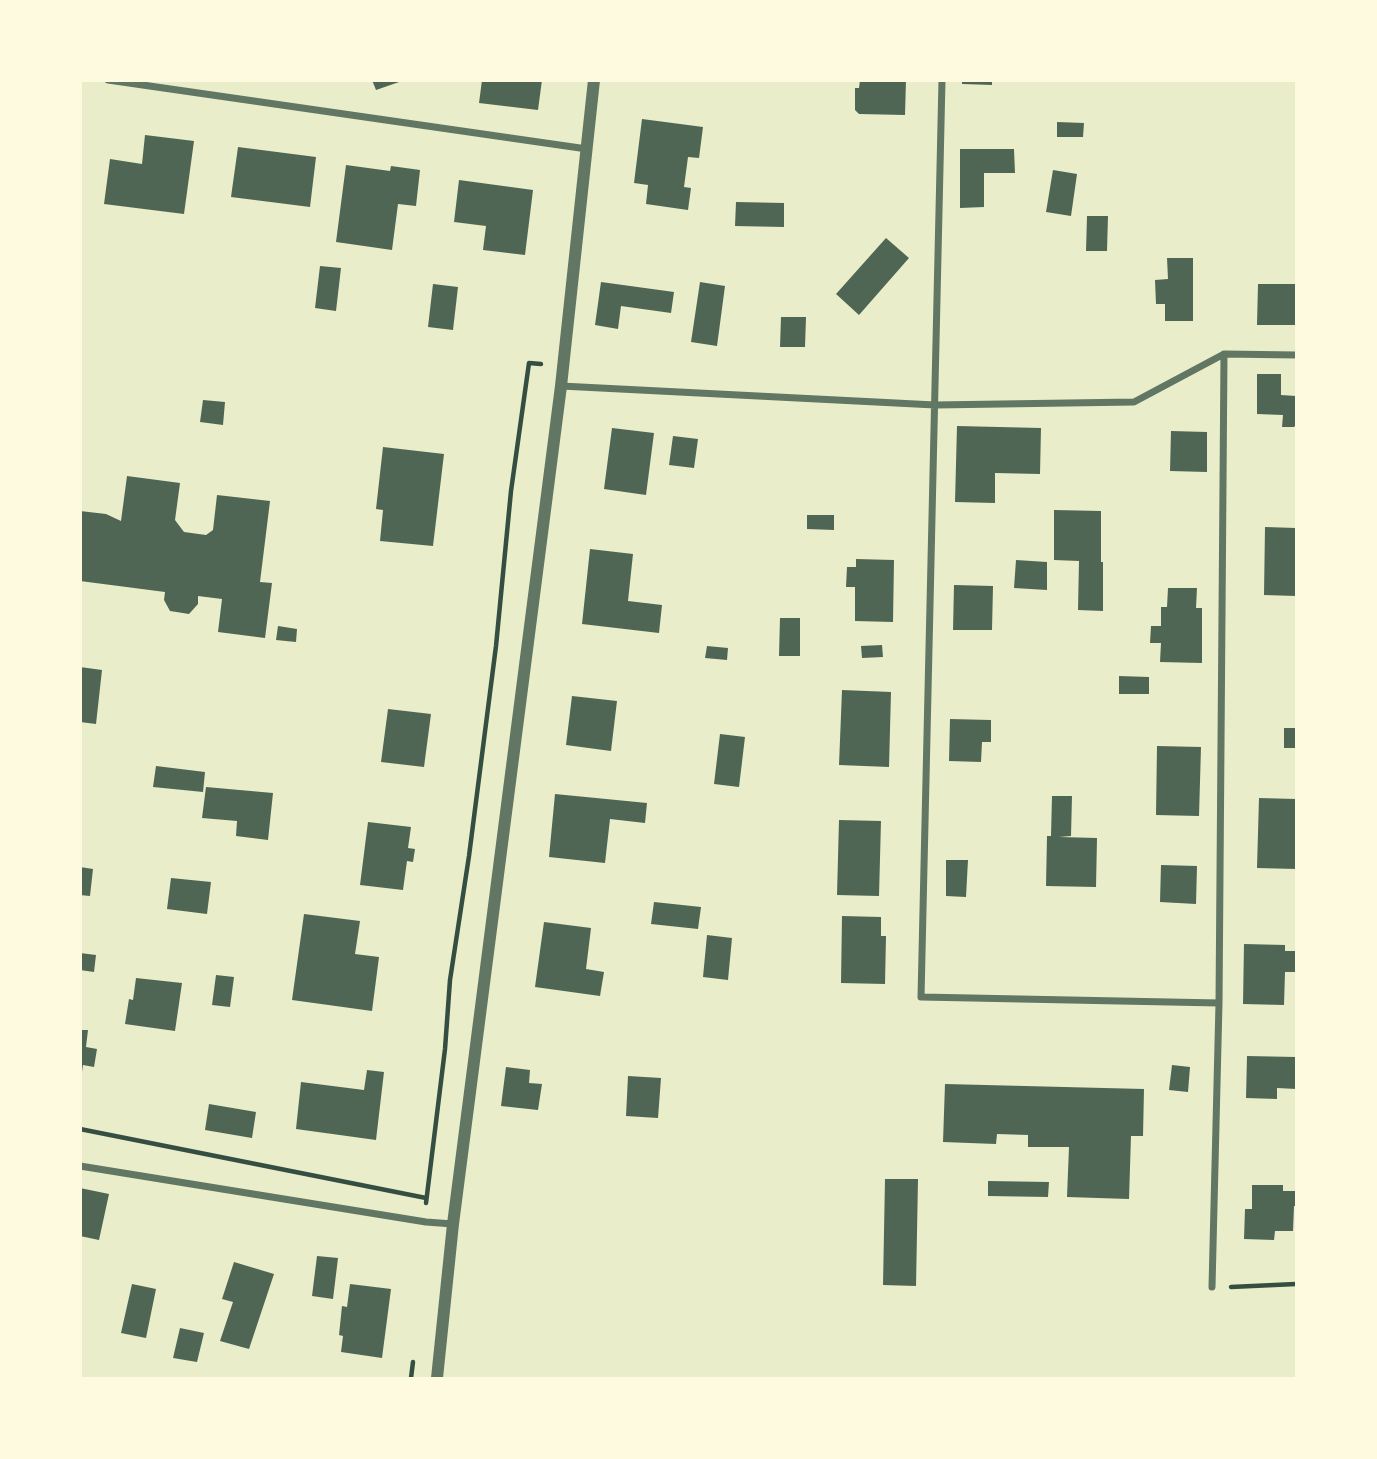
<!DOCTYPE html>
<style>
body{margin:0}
#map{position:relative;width:1377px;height:1459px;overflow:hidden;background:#e9edc9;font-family:Barlow,sans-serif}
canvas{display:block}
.frame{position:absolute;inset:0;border:82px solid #fefae0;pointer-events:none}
</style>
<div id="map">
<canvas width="1377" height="1459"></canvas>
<div class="frame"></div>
</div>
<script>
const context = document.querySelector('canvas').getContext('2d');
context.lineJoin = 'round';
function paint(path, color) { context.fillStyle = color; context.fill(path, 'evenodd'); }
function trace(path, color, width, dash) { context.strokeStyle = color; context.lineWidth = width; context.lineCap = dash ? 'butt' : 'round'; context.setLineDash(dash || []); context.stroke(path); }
const building = new Path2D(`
 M 372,80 L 402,80 L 402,81 L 376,90 Z
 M 482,80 L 542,80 L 538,110 L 479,103 Z
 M 860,80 L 906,80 L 905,115 L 859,114 L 855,110 L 855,88 L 859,88 Z
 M 962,80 L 992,80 L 992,85 L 962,84 Z
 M 642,119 L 703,127 L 699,158 L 688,157 L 684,187 L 691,188 L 688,210 L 646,204 L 648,185 L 634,183 Z
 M 1057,122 L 1084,123 L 1083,137 L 1057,137 Z
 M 145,135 L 194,141 L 184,214 L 104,204 L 110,159 L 142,164 Z
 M 238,147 L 316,157 L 310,207 L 231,197 Z
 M 960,149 L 1014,149 L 1015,173 L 984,173 L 984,207 L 960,208 Z
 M 346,165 L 390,171 L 391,166 L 420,170 L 416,206 L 398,204 L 392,250 L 336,242 Z
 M 1053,170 L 1077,174 L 1071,216 L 1046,212 Z
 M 459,180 L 533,190 L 525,255 L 483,250 L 486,226 L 454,222 Z
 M 736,202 L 784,203 L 784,227 L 735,226 Z
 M 1087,216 L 1108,216 L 1107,251 L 1086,251 Z
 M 886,238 L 909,258 L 859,315 L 836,294 Z
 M 1167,258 L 1193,258 L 1193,321 L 1165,321 L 1165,304 L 1156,304 L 1155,280 L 1168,279 Z
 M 320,266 L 341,268 L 336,311 L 315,308 Z
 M 601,282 L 674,292 L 671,313 L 621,306 L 618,329 L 595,325 Z
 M 700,282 L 725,286 L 717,346 L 691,342 Z
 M 433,284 L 458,287 L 453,330 L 428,327 Z
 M 1258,284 L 1296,284 L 1296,325 L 1257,325 Z
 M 781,317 L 806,317 L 805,347 L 780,347 Z
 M 1257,374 L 1281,374 L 1281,395 L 1296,396 L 1296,425 L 1294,427 L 1282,427 L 1283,415 L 1257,414 Z
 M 203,400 L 225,402 L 223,425 L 200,422 Z
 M 957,426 L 1041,428 L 1040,474 L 995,473 L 995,503 L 955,502 Z
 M 612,428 L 654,433 L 646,495 L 604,489 Z
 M 1171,431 L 1207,432 L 1207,472 L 1170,471 Z
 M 673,436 L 698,439 L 694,468 L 669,465 Z
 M 383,447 L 444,454 L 433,546 L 380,541 L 383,510 L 376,509 Z
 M 127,476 L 180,483 L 175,520 L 184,532 L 206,535 L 213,530 L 217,495 L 270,501 L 260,582 L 272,583 L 265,638 L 218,632 L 222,599 L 198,596 L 198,604 L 189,614 L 170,611 L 164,600 L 165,592 L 80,581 L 80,511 L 106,514 L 121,521 Z
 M 1054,510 L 1101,511 L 1101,562 L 1103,562 L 1103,611 L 1078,610 L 1079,561 L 1054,560 Z
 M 807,515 L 834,515 L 834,530 L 807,529 Z
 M 1265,527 L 1296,528 L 1296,596 L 1264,595 Z
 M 590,549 L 633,554 L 628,601 L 662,605 L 659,633 L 582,624 Z
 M 856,559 L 894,560 L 893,622 L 855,621 L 855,587 L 846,587 L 847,567 L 856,567 Z
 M 1016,560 L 1047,562 L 1047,590 L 1014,588 Z
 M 954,585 L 993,586 L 992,630 L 953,630 Z
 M 1168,588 L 1197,588 L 1196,608 L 1202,608 L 1202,663 L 1160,662 L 1161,643 L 1150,643 L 1151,626 L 1161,626 L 1161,607 L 1167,607 Z
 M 780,618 L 800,618 L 800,656 L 779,656 Z
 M 278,626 L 297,629 L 296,642 L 276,640 Z
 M 882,645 L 883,657 L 862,658 L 861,646 Z
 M 707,646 L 728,648 L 727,660 L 705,658 Z
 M 80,667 L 102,670 L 96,724 L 80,722 Z
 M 1119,676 L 1149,677 L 1149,694 L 1119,694 Z
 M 842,690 L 891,692 L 889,767 L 839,765 Z
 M 572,696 L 617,701 L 611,751 L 566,745 Z
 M 388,709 L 431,714 L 424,767 L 381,762 Z
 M 950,719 L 991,720 L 991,742 L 982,742 L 981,762 L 949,761 Z
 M 1284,728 L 1296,728 L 1296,748 L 1284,748 Z
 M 720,734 L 745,737 L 739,787 L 714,784 Z
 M 1157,746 L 1201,747 L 1199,816 L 1156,815 Z
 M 156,766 L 205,772 L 203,792 L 153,787 Z
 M 206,787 L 273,793 L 268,840 L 236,836 L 237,821 L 202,818 Z
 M 555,794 L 647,803 L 645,823 L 610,819 L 605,863 L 549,857 Z
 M 1052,796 L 1072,796 L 1071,836 L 1059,837 L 1097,838 L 1096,887 L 1046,886 L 1047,836 L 1051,836 Z
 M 1259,798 L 1296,799 L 1296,869 L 1257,868 Z
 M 839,820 L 881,821 L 879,896 L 837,895 Z
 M 368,822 L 411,827 L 408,848 L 415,849 L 413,862 L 407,861 L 403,890 L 360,885 Z
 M 946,860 L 968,860 L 966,897 L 946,896 Z
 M 1161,865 L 1197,866 L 1196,904 L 1160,902 Z
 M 80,867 L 93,869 L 90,896 L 80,895 Z
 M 171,878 L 211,882 L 207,914 L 167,909 Z
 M 654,902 L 701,907 L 698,929 L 651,924 Z
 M 304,914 L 360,921 L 355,954 L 379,957 L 372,1011 L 292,1000 Z
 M 842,916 L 881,917 L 881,936 L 886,936 L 885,984 L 841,983 Z
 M 544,922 L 591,928 L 586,969 L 604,972 L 600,996 L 535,987 Z
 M 707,935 L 732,938 L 728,980 L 703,977 Z
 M 1244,944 L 1285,945 L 1285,951 L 1296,951 L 1296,972 L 1285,972 L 1284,1005 L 1243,1004 Z
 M 80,953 L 96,955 L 94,972 L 80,970 Z
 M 216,975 L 234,977 L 230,1007 L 212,1005 Z
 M 136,978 L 182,983 L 175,1031 L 125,1024 L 129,999 L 133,1000 Z
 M 80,1030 L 88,1030 L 86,1047 L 97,1049 L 94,1067 L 83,1065 L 82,1072 L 80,1072 Z
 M 1247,1056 L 1296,1057 L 1296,1089 L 1277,1088 L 1277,1099 L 1246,1098 Z
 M 1172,1065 L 1190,1067 L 1188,1092 L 1169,1090 Z
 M 506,1067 L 530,1070 L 529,1083 L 542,1084 L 538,1110 L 501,1106 Z
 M 367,1070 L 384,1072 L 376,1140 L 296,1129 L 301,1082 L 364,1090 Z
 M 628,1076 L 661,1078 L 658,1118 L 626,1116 Z
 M 945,1084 L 1144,1089 L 1143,1136 L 1131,1136 L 1129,1199 L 1067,1197 L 1069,1147 L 1028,1147 L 1028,1135 L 997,1134 L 996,1144 L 943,1142 Z
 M 209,1104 L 256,1112 L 252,1138 L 205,1130 Z
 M 885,1179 L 918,1179 L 916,1286 L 883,1285 Z
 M 988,1181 L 1049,1182 L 1048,1197 L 988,1196 Z
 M 1252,1185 L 1283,1185 L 1283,1191 L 1296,1191 L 1296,1206 L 1294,1206 L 1293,1231 L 1275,1231 L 1274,1240 L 1244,1239 L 1245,1209 L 1252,1209 Z
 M 80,1188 L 109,1194 L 99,1240 L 80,1236 Z
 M 317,1256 L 338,1258 L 333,1299 L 312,1296 Z
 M 234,1262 L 274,1274 L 249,1349 L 220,1341 L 233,1302 L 222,1299 Z
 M 132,1284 L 156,1289 L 146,1338 L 121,1333 Z
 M 350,1284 L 391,1289 L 382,1358 L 341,1352 L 343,1336 L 339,1335 L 342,1306 L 347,1307 Z
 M 180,1328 L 204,1333 L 197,1362 L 173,1358 Z`);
const path = new Path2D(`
 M 80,1129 L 426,1198
 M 426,1203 L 445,1049 L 450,980 L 469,856 L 496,646 L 511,491 L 529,363 L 541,364
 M 1231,1287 L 1296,1284
 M 411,1378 L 413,1362`);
const minor = new Path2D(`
 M 108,80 L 587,149
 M 942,80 L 921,997 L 1219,1003
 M 561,386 L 935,405 L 1134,402 L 1224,354 L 1296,355
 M 80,1166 L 426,1222 L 453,1224
 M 1212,1287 L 1219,1003 L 1224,354`);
const tertiary = new Path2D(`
 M 437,1378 L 453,1224 L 561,386 L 594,80`);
paint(building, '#4f6655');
trace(path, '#344e41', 4.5);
trace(minor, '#617663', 7);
trace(tertiary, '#617663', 12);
</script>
